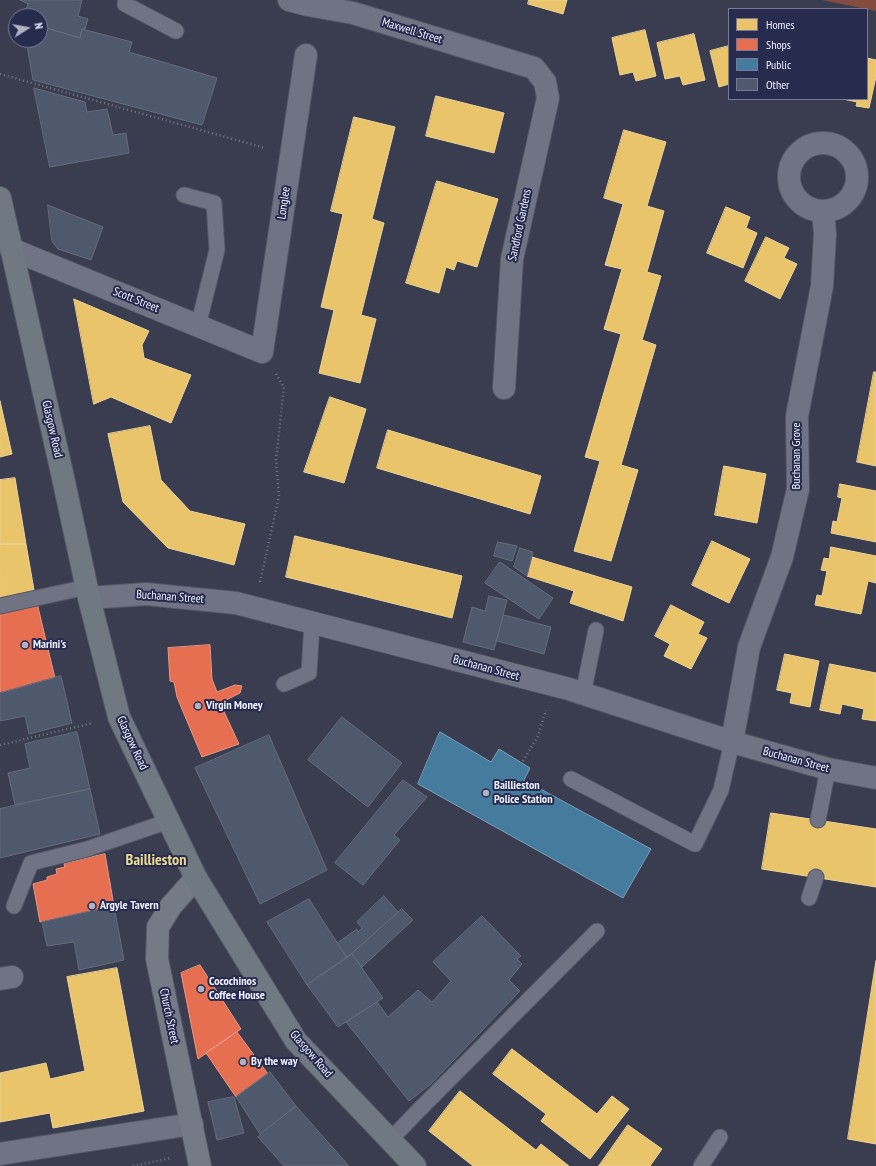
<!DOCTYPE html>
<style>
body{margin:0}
#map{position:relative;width:876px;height:1166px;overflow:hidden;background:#3a3c50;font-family:"PT Sans Narrow",sans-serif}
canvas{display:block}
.legend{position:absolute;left:728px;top:8px;width:140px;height:92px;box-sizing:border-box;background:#272b4d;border:1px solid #777a94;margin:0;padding:5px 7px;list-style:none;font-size:12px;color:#eef1ff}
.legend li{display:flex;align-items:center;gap:8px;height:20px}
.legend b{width:20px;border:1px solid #777a94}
.north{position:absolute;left:8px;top:8px;width:40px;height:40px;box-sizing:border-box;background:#272b4d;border:1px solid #777a94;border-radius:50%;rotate:79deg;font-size:11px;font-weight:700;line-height:16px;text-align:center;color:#eef1ff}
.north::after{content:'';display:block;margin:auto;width:14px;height:18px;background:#afb2c2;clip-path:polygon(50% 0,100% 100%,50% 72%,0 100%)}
</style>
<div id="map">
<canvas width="876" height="1166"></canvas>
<ul class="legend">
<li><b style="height:11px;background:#e9c46a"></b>Homes</li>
<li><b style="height:11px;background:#e76f51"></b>Shops</li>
<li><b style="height:11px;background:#457b9d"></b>Public</li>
<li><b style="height:11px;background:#4f596d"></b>Other</li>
</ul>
<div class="north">N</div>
</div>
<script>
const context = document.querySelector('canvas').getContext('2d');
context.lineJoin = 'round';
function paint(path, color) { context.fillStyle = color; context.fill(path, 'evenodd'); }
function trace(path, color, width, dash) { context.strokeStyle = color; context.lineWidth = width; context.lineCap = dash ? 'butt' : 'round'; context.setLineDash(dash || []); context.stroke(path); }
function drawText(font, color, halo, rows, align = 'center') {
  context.font = font + ' "PT Sans Narrow",sans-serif'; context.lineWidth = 4; context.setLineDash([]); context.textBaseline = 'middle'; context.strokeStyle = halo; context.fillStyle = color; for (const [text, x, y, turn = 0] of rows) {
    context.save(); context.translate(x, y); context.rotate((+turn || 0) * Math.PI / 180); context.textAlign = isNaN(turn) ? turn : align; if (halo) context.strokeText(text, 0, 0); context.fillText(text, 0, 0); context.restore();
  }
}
const green = new Path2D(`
 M 822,0 L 876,0 L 876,11 Z`);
const homes = new Path2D(`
 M 529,0 L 567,0 L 563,14 L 528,4 Z
 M 645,30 L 656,76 L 636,81 L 633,72 L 620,75 L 612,38 Z
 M 694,34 L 705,80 L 683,85 L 680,76 L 665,79 L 657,43 Z
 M 729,46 L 729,84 L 719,87 L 710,51 Z
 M 867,58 L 876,60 L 876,77 L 869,108 L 856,106 L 857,102 L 843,99 L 867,99 Z
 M 436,96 L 504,113 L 494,153 L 426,136 Z
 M 354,117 L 395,127 L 372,219 L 384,223 L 361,315 L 376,319 L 360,383 L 319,373 L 334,310 L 321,307 L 343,214 L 331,211 Z
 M 624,130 L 666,142 L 647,206 L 664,211 L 647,272 L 661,276 L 642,340 L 656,345 L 621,465 L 638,470 L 611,561 L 574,551 L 600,461 L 585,457 L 621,334 L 604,329 L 622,269 L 605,265 L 623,204 L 604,198 Z
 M 437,181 L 498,199 L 477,267 L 457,261 L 454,270 L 446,267 L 439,293 L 406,283 Z
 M 726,207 L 750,217 L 746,228 L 757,233 L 743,268 L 707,253 Z
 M 766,237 L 789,248 L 784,258 L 797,264 L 780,299 L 745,281 Z
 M 74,299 L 149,331 L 142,345 L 144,358 L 191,375 L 171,423 L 111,397 L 94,404 Z
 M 874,372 L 876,372 L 876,466 L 857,462 Z
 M 330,397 L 366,409 L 344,483 L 304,472 Z
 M 0,401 L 12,454 L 0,457 Z
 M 150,426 L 161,480 L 190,511 L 245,524 L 234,565 L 168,548 L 123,502 L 108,434 Z
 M 388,430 L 541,476 L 530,514 L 377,468 Z
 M 724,466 L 766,474 L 757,523 L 715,515 Z
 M 15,478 L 26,544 L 0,544 L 0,480 Z
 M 840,484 L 876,491 L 876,542 L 831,533 L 833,521 L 837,522 L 842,498 L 838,497 Z
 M 295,536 L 462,576 L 452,618 L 286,577 Z
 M 712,541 L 750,559 L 729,603 L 692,585 Z
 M 0,544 L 26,544 L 34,590 L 0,598 Z
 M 831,547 L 876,556 L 876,583 L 868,581 L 861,614 L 815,605 L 817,595 L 822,596 L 827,571 L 821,570 L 824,558 L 829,559 Z
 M 532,557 L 632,587 L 623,621 L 570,603 L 574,591 L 527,576 Z
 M 671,605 L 704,622 L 698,634 L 707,638 L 691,669 L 664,656 L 670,644 L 655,636 Z
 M 785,654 L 819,661 L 810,707 L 790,703 L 792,693 L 777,690 Z
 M 830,664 L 876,673 L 876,721 L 862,719 L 864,709 L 842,704 L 840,714 L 820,710 Z
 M 771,813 L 876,829 L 876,887 L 762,869 Z
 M 876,961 L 876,1144 L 848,1139 Z
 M 117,968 L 144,1111 L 53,1128 L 50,1113 L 0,1122 L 0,1073 L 46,1063 L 50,1079 L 85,1071 L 67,977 Z
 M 512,1049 L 597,1114 L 612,1096 L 629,1109 L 590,1159 L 541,1121 L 546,1114 L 493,1074 Z
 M 460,1091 L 536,1150 L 541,1144 L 569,1166 L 473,1166 L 429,1131 Z
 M 628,1125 L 662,1149 L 650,1166 L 599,1166 Z`);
const shops = new Path2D(`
 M 37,603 L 55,678 L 0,693 L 0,612 Z
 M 210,645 L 212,679 L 217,692 L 235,685 L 242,686 L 240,693 L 220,703 L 239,744 L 202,757 L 177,697 L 174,682 L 170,681 L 168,648 Z
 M 105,854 L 114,906 L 40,922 L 33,884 L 47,880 L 47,877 L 57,874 L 56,869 L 65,867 L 64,864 Z
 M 200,965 L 241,1029 L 198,1059 L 181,973 Z
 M 237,1032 L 268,1074 L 236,1097 L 206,1053 Z`);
const public = new Path2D(`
 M 440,732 L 491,762 L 499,749 L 530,768 L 524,780 L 651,849 L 623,898 L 418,784 Z`);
const building = new Path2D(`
 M 20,0 L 82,0 L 78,16 L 88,19 L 85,29 L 82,29 L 80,38 L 40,26 L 40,16 L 24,16 L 28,4 Z
 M 40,26 L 80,38 L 82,29 L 132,42 L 129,52 L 217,78 L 202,125 L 33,80 L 26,40 L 40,40 Z
 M 34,88 L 85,102 L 87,112 L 107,109 L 113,135 L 126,133 L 129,153 L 50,167 Z
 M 48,205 L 103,227 L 91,260 L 58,249 L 52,241 Z
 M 498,542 L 517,546 L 512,561 L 494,556 Z
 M 520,548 L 533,552 L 527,576 L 514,567 Z
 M 500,562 L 553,598 L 539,619 L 485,583 Z
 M 489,596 L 507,600 L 494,650 L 463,642 L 472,607 L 485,611 Z
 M 504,615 L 551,627 L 544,654 L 497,641 Z
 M 61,676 L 72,723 L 29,734 L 25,716 L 0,721 L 0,693 Z
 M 342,717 L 402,763 L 368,807 L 308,760 Z
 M 77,732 L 90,789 L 15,805 L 8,773 L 30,768 L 25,744 Z
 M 269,735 L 327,870 L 260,904 L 195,768 Z
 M 403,780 L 427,797 L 394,835 L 400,840 L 363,885 L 335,863 Z
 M 90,789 L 100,834 L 0,858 L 0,809 Z
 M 384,896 L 398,912 L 347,958 L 337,943 L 357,929 L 358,932 L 362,928 L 357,922 Z
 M 309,899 L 347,958 L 307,985 L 267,922 Z
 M 114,906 L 124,960 L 79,970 L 74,942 L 47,946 L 42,922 Z
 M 402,909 L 413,920 L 362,967 L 352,954 Z
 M 482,916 L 521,956 L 517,959 L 522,964 L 509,980 L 520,991 L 431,1084 L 409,1101 L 346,1022 L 377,1002 L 388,1017 L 418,990 L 432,1002 L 451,981 L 433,962 Z
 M 352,954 L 383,998 L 338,1027 L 307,985 Z
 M 270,1072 L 296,1106 L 260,1134 L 236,1097 Z
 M 234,1097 L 244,1133 L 217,1140 L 208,1102 Z
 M 296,1106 L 349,1166 L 284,1166 L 258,1137 Z`);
const path = new Path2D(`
 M 0,74 L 265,148
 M 260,582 L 279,496 L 276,460 L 284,387 L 276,374
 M 0,745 L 93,723
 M 523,761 L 538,736 L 546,710
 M 133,1166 L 172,1158`);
const lane = new Path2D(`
 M 126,0 L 125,4 L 176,31
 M 184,195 L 214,203 L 217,250 L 198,326
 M 0,606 L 87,587
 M 284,684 L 309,673 L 312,623
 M 583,694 L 596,630
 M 571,779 L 695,844 L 721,790 L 732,742
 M 818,820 L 828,769
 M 809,898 L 816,877
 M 14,906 L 31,863 L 87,849 L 169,821
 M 390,1140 L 418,1111 L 597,931
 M 701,1166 L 720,1137`);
const street = new Path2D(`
 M 289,0 L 308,5 L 353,13 L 534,68 L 545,82 L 548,98 L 512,259 L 504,388
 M789 177a34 34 0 1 1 68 0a34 34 0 1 1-68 0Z
 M 11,249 L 262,352 L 306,55
 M 89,598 L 146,594 L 236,603 L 569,689 L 732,742 L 828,769 L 876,778
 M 732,742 L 749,647 L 782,557 L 798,489 L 797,416 L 822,286 L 825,234 L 823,211
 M 0,979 L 12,977
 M 0,1154 L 192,1124`);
const secondary = new Path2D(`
 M 196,878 L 171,906 L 158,927 L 157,959 L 200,1166`);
const primary = new Path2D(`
 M 0,198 L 62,473 L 89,598 L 119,717 L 196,878 L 296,1041 L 415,1166`);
const markers = [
 [25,645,4,"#afb2c2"],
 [198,706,4,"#afb2c2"],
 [486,793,4,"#afb2c2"],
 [92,906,4,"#afb2c2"],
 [201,989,4,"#afb2c2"],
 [243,1062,4,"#afb2c2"]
];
const streetNames = [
 ["Maxwell Street",412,31,17],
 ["Longlee",284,203,-82],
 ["Sandford Gardens",520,225,-78],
 ["Scott Street",136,300,22],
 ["Glasgow Road",52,429,77],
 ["Buchanan Grove",797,456,-90],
 ["Buchanan Street",170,597,4],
 ["Buchanan Street",486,668,15],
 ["Glasgow Road",132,743,65],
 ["Buchanan Street",796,760,15],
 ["Church Street",169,1016,78],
 ["Glasgow Road",311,1054,49]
];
const poiNames = [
 ["Marini's",33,645],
 ["Virgin Money",206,706],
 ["Baillieston",494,786],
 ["Police Station",494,800],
 ["Argyle Tavern",100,906],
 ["Cocochinos",209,982],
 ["Coffee House",209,996],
 ["By the way",251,1062]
];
const districtNames = [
 ["Baillieston",156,860]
];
paint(green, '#844c3e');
paint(homes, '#e9c46a');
trace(homes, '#ead297', 1);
paint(shops, '#e76f51');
trace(shops, '#e99685', 1);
paint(public, '#457b9d');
trace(public, '#789eba', 1);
paint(building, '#4f596d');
trace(building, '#656b7b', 1);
trace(lane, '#545765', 17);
trace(street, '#545765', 24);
trace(secondary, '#545765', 24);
trace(primary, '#545765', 24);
trace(path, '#767886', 2.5, [1, 3]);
trace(lane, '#707383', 15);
trace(street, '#707383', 22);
trace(secondary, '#757b86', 22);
trace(primary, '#707981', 22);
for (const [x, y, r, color] of markers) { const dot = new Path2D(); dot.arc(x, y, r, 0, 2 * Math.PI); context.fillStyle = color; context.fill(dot); trace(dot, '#272b4d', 1.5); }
drawText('12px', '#eef1ff', '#272b4d', streetNames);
drawText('bold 12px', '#eef1ff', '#272b4d', poiNames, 'left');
drawText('bold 16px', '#eddb8d', '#272b4d', districtNames);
</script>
